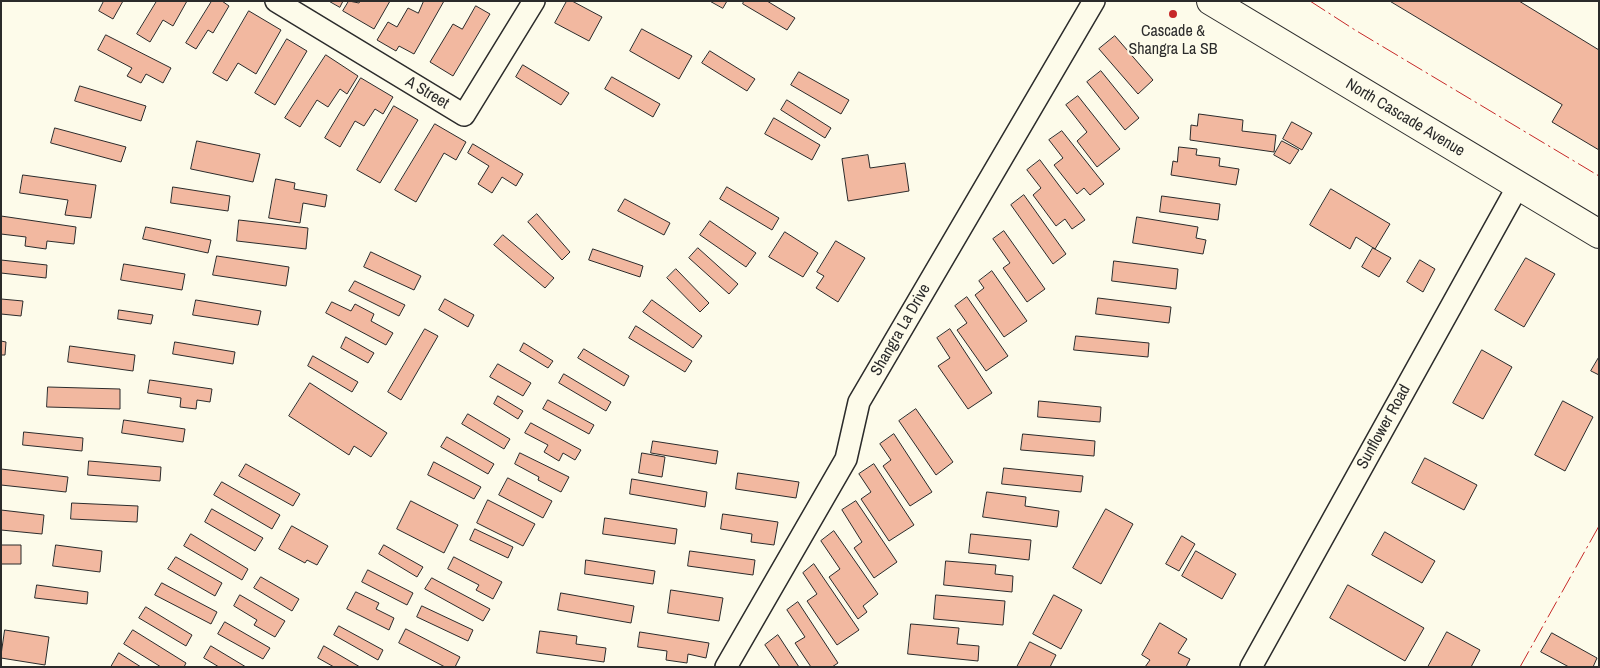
<!DOCTYPE html>
<style>
body{margin:0}
#map{position:relative;width:1600px;height:668px;overflow:hidden;background:#fdfbea;font-family:"Archivo Narrow",sans-serif}
canvas{display:block}
.frame{position:absolute;inset:0;border:2px solid #2b2b2b;pointer-events:none}
</style>
<div id="map">
<canvas width="1600" height="668"></canvas>
<div class="frame"></div>
</div>
<script>
const context = document.querySelector('canvas').getContext('2d');
context.lineJoin = 'round';
function paint(path, color) { context.fillStyle = color; context.fill(path, 'evenodd'); }
function trace(path, color, width, dash) { context.strokeStyle = color; context.lineWidth = width; context.lineCap = dash ? 'butt' : 'round'; context.setLineDash(dash || []); context.stroke(path); }
function drawText(font, color, halo, rows, align = 'center') {
  context.font = font + ' "Archivo Narrow",sans-serif'; context.lineWidth = 4; context.setLineDash([]); context.textBaseline = 'middle'; context.strokeStyle = halo; context.fillStyle = color; for (const [text, x, y, turn = 0] of rows) {
    context.save(); context.translate(x, y); context.rotate((+turn || 0) * Math.PI / 180); context.textAlign = isNaN(turn) ? turn : align; if (halo) context.strokeText(text, 0, 0); context.fillText(text, 0, 0); context.restore();
  }
}
const building = new Path2D(`
 M 104,1 L 123,1 L 113,19 L 99,11 Z
 M 157,1 L 187,1 L 173,26 L 163,20 L 150,42 L 137,34 Z
 M 212,1 L 222,1 L 229,6 L 213,33 L 208,30 L 196,49 L 186,43 Z
 M 329,1 L 343,1 L 340,7 Z
 M 349,1 L 359,3 L 360,1 L 390,1 L 374,29 L 343,11 Z
 M 424,1 L 444,1 L 414,54 L 399,46 L 396,51 L 377,40 L 388,22 L 397,27 L 408,8 L 418,13 Z
 M 567,1 L 572,1 L 602,17 L 589,41 L 555,23 Z
 M 710,1 L 727,1 L 723,8 Z
 M 744,1 L 767,1 L 795,18 L 787,30 L 743,4 Z
 M 1390,1 L 1519,1 L 1599,50 L 1599,150 L 1552,122 L 1562,105 Z
 M 476,6 L 490,14 L 453,76 L 430,62 L 453,24 L 462,29 Z
 M 249,11 L 281,30 L 256,74 L 238,63 L 227,81 L 213,73 Z
 M 642,29 L 692,56 L 679,79 L 630,51 Z
 M 106,35 L 171,68 L 163,83 L 146,74 L 141,83 L 127,76 L 132,68 L 98,50 Z
 M 1115,36 L 1153,80 L 1138,94 L 1099,49 Z
 M 287,39 L 307,51 L 275,105 L 255,93 Z
 M 710,51 L 755,79 L 747,91 L 702,63 Z
 M 326,55 L 358,76 L 347,94 L 340,89 L 328,107 L 317,100 L 300,127 L 285,118 Z
 M 523,65 L 569,93 L 561,105 L 516,77 Z
 M 1101,71 L 1139,118 L 1125,130 L 1087,82 Z
 M 799,72 L 849,100 L 841,114 L 791,85 Z
 M 612,77 L 660,104 L 653,117 L 605,89 Z
 M 361,78 L 393,97 L 383,114 L 375,109 L 364,126 L 355,121 L 340,147 L 325,138 Z
 M 80,86 L 146,106 L 141,121 L 75,101 Z
 M 1078,96 L 1120,149 L 1097,167 L 1077,141 L 1087,132 L 1066,105 Z
 M 787,100 L 831,128 L 825,138 L 781,110 Z
 M 394,106 L 418,120 L 380,183 L 357,170 Z
 M 1199,114 L 1243,120 L 1242,131 L 1276,135 L 1274,152 L 1190,140 L 1191,125 L 1197,126 Z
 M 774,118 L 820,145 L 812,160 L 765,134 Z
 M 1292,122 L 1312,133 L 1302,150 L 1283,139 Z
 M 435,124 L 466,142 L 456,160 L 444,153 L 416,202 L 395,190 Z
 M 55,128 L 126,147 L 121,162 L 51,143 Z
 M 1062,131 L 1104,184 L 1090,195 L 1084,188 L 1077,194 L 1054,165 L 1063,158 L 1049,140 Z
 M 197,141 L 260,154 L 253,182 L 191,169 Z
 M 1282,141 L 1299,150 L 1290,164 L 1274,155 Z
 M 473,144 L 523,174 L 516,186 L 502,177 L 492,193 L 478,184 L 489,166 L 468,153 Z
 M 1179,147 L 1197,149 L 1196,155 L 1220,158 L 1219,166 L 1239,169 L 1236,185 L 1171,175 L 1173,161 L 1177,162 Z
 M 868,155 L 870,168 L 905,163 L 909,191 L 848,201 L 842,159 Z
 M 1040,160 L 1085,220 L 1072,229 L 1065,219 L 1056,226 L 1033,195 L 1041,188 L 1027,170 Z
 M 23,175 L 96,185 L 91,218 L 65,215 L 68,200 L 20,193 Z
 M 276,179 L 295,183 L 294,189 L 327,195 L 325,207 L 303,203 L 300,223 L 269,218 Z
 M 173,187 L 230,196 L 228,211 L 171,203 Z
 M 727,187 L 779,218 L 772,230 L 720,199 Z
 M 1331,189 L 1390,224 L 1375,249 L 1356,237 L 1350,249 L 1310,225 Z
 M 1024,195 L 1066,254 L 1053,264 L 1011,205 Z
 M 1162,196 L 1220,204 L 1218,220 L 1160,212 Z
 M 625,199 L 670,223 L 664,235 L 618,211 Z
 M 537,214 L 570,252 L 562,260 L 528,222 Z
 M 1,216 L 76,227 L 74,244 L 47,241 L 46,249 L 25,246 L 26,237 L 1,234 Z
 M 1137,217 L 1198,227 L 1196,238 L 1206,240 L 1203,254 L 1133,243 Z
 M 239,220 L 308,228 L 306,249 L 237,241 Z
 M 710,221 L 756,253 L 746,267 L 700,235 Z
 M 146,227 L 211,240 L 208,253 L 143,239 Z
 M 1004,231 L 1045,289 L 1027,302 L 1003,268 L 1010,263 L 993,239 Z
 M 785,232 L 818,253 L 803,277 L 769,257 Z
 M 503,235 L 554,278 L 545,288 L 494,245 Z
 M 836,241 L 865,258 L 838,302 L 816,288 L 824,276 L 817,272 Z
 M 698,248 L 738,284 L 729,294 L 689,258 Z
 M 1373,248 L 1391,258 L 1379,277 L 1362,267 Z
 M 593,249 L 643,266 L 640,277 L 589,260 Z
 M 371,252 L 421,276 L 414,290 L 364,267 Z
 M 217,256 L 289,267 L 286,286 L 213,275 Z
 M 1526,258 L 1555,274 L 1524,327 L 1495,310 Z
 M 1,260 L 47,265 L 46,278 L 1,273 Z
 M 1420,260 L 1435,269 L 1423,292 L 1407,282 Z
 M 1114,261 L 1178,269 L 1176,289 L 1112,281 Z
 M 124,264 L 185,274 L 182,290 L 121,280 Z
 M 676,269 L 709,303 L 700,312 L 667,278 Z
 M 992,271 L 1027,321 L 1004,337 L 975,295 L 984,288 L 979,281 Z
 M 355,281 L 405,305 L 399,316 L 349,291 Z
 M 967,297 L 1008,356 L 986,371 L 957,330 L 967,323 L 955,306 Z
 M 1098,298 L 1171,307 L 1169,323 L 1096,314 Z
 M 1,299 L 23,301 L 21,316 L 1,314 Z
 M 445,299 L 474,315 L 468,327 L 439,310 Z
 M 196,300 L 261,311 L 258,325 L 193,315 Z
 M 652,300 L 702,336 L 693,348 L 643,312 Z
 M 332,302 L 351,311 L 355,304 L 374,314 L 371,321 L 393,333 L 386,345 L 326,313 Z
 M 119,310 L 153,315 L 151,324 L 118,319 Z
 M 636,326 L 692,361 L 685,372 L 629,338 Z
 M 425,329 L 438,336 L 401,400 L 388,392 Z
 M 950,329 L 992,393 L 968,409 L 938,366 L 950,358 L 937,338 Z
 M 1076,336 L 1149,343 L 1148,357 L 1074,350 Z
 M 346,337 L 374,353 L 368,363 L 341,348 Z
 M 1,341 L 6,342 L 5,355 L 1,355 Z
 M 175,342 L 235,352 L 233,364 L 173,354 Z
 M 524,343 L 553,361 L 548,368 L 520,351 Z
 M 70,346 L 135,355 L 133,371 L 68,362 Z
 M 584,349 L 629,376 L 624,386 L 578,358 Z
 M 1482,350 L 1512,367 L 1483,419 L 1453,403 Z
 M 313,356 L 358,382 L 352,392 L 308,366 Z
 M 1599,357 L 1599,375 L 1591,371 Z
 M 498,364 L 531,383 L 523,396 L 490,377 Z
 M 564,374 L 611,402 L 606,411 L 559,383 Z
 M 150,380 L 212,389 L 210,402 L 197,400 L 196,409 L 180,407 L 181,398 L 148,393 Z
 M 310,383 L 387,433 L 371,457 L 354,446 L 349,455 L 289,416 Z
 M 48,387 L 120,389 L 120,409 L 47,407 Z
 M 498,396 L 523,411 L 518,419 L 494,404 Z
 M 548,400 L 594,425 L 589,434 L 543,409 Z
 M 1039,401 L 1101,407 L 1100,422 L 1038,417 Z
 M 1563,401 L 1593,417 L 1565,471 L 1535,455 Z
 M 916,409 L 953,462 L 936,475 L 899,421 Z
 M 468,414 L 510,439 L 504,449 L 462,424 Z
 M 124,420 L 185,429 L 183,442 L 122,433 Z
 M 531,423 L 581,450 L 575,460 L 563,453 L 559,461 L 544,452 L 548,445 L 525,433 Z
 M 24,432 L 83,438 L 82,451 L 23,445 Z
 M 894,434 L 932,492 L 910,506 L 883,466 L 891,460 L 880,444 Z
 M 1023,434 L 1095,441 L 1094,456 L 1021,450 Z
 M 447,437 L 494,464 L 488,474 L 441,447 Z
 M 653,441 L 718,451 L 716,464 L 651,453 Z
 M 520,453 L 569,477 L 561,492 L 538,480 L 539,477 L 515,464 Z
 M 642,453 L 665,457 L 662,477 L 639,473 Z
 M 1425,458 L 1477,485 L 1464,510 L 1412,483 Z
 M 89,461 L 161,467 L 160,481 L 88,475 Z
 M 434,462 L 481,487 L 474,499 L 428,475 Z
 M 246,464 L 300,494 L 293,506 L 239,476 Z
 M 874,464 L 914,525 L 889,541 L 861,499 L 871,492 L 859,474 Z
 M 1004,468 L 1083,476 L 1081,492 L 1002,484 Z
 M 1,469 L 68,477 L 66,492 L 1,485 Z
 M 738,473 L 799,482 L 796,498 L 736,489 Z
 M 508,478 L 552,501 L 543,518 L 499,495 Z
 M 632,479 L 707,492 L 705,507 L 630,494 Z
 M 222,482 L 280,515 L 272,529 L 214,495 Z
 M 987,492 L 1026,497 L 1025,506 L 1059,511 L 1057,527 L 983,517 Z
 M 488,500 L 535,524 L 523,546 L 477,523 Z
 M 411,501 L 458,525 L 444,553 L 397,529 Z
 M 856,501 L 897,562 L 874,578 L 854,548 L 862,542 L 842,510 Z
 M 72,503 L 138,506 L 137,522 L 71,519 Z
 M 212,509 L 263,538 L 255,551 L 205,522 Z
 M 1106,509 L 1133,524 L 1101,584 L 1073,568 Z
 M 1,510 L 44,515 L 42,534 L 1,530 Z
 M 723,514 L 778,522 L 774,545 L 751,542 L 752,534 L 721,529 Z
 M 605,518 L 677,529 L 675,544 L 603,534 Z
 M 292,526 L 328,546 L 317,565 L 307,560 L 305,563 L 279,549 Z
 M 475,529 L 513,547 L 508,558 L 470,540 Z
 M 834,531 L 878,594 L 863,606 L 867,612 L 858,619 L 829,577 L 840,569 L 821,541 Z
 M 1385,532 L 1435,561 L 1422,583 L 1372,555 Z
 M 191,534 L 248,569 L 242,580 L 184,546 Z
 M 971,534 L 1031,540 L 1029,560 L 969,553 Z
 M 1182,536 L 1195,544 L 1179,571 L 1166,564 Z
 M 1,545 L 21,545 L 21,564 L 1,564 Z
 M 56,545 L 102,551 L 100,572 L 53,566 Z
 M 384,545 L 423,567 L 417,577 L 379,554 Z
 M 690,551 L 755,560 L 753,575 L 688,566 Z
 M 1196,551 L 1236,574 L 1222,599 L 1182,576 Z
 M 176,557 L 222,583 L 215,596 L 168,569 Z
 M 454,557 L 502,582 L 493,599 L 476,590 L 479,585 L 448,569 Z
 M 586,560 L 655,571 L 653,584 L 585,574 Z
 M 946,561 L 996,565 L 995,574 L 1013,576 L 1012,592 L 944,585 Z
 M 814,564 L 859,630 L 837,645 L 807,601 L 817,594 L 803,573 Z
 M 368,570 L 413,593 L 407,605 L 362,582 Z
 M 261,577 L 299,599 L 292,611 L 254,588 Z
 M 432,578 L 490,609 L 483,621 L 425,589 Z
 M 162,583 L 217,612 L 211,624 L 155,595 Z
 M 37,585 L 88,592 L 87,604 L 35,598 Z
 M 1348,585 L 1424,628 L 1405,661 L 1330,618 Z
 M 671,590 L 723,598 L 719,621 L 668,613 Z
 M 356,592 L 379,603 L 376,609 L 394,618 L 389,630 L 347,609 Z
 M 561,593 L 634,606 L 631,623 L 558,610 Z
 M 240,595 L 285,621 L 275,637 L 254,625 L 257,620 L 234,606 Z
 M 936,595 L 1005,601 L 1003,625 L 934,619 Z
 M 1054,595 L 1082,610 L 1061,649 L 1033,634 Z
 M 798,602 L 838,663 L 832,667 L 811,667 L 795,643 L 805,637 L 787,610 Z
 M 422,606 L 473,630 L 468,641 L 417,617 Z
 M 146,607 L 192,635 L 186,646 L 139,618 Z
 M 225,622 L 270,648 L 263,659 L 218,634 Z
 M 1160,623 L 1187,639 L 1178,653 L 1190,659 L 1186,667 L 1145,667 L 1150,660 L 1142,655 Z
 M 911,624 L 959,628 L 957,644 L 979,646 L 978,661 L 908,654 Z
 M 339,626 L 383,650 L 378,660 L 334,635 Z
 M 406,629 L 460,657 L 455,667 L 445,667 L 399,643 Z
 M 5,630 L 49,637 L 45,665 L 1,658 Z
 M 133,630 L 186,663 L 184,667 L 161,667 L 124,644 Z
 M 540,631 L 577,636 L 576,644 L 606,648 L 604,662 L 537,653 Z
 M 640,632 L 709,643 L 706,658 L 688,654 L 687,663 L 666,660 L 667,651 L 638,647 Z
 M 1447,632 L 1480,650 L 1471,667 L 1428,667 Z
 M 1552,633 L 1597,658 L 1593,667 L 1569,667 L 1541,652 Z
 M 778,635 L 799,667 L 780,667 L 765,645 Z
 M 1030,642 L 1056,655 L 1050,667 L 1017,667 Z
 M 211,646 L 246,667 L 219,667 L 204,658 Z
 M 324,646 L 360,667 L 334,667 L 318,658 Z
 M 119,653 L 141,667 L 111,667 Z`);
const street = new Path2D(`
 M 276,1 L 464,115 L 534,1
 M 726,667 L 846,459 L 859,402 L 1094,1
 M 1251,667 L 1518,186`);
const secondary = new Path2D(`
 M 1211,1 L 1599,234`);
const power = new Path2D(`
 M 1310,1 L 1355,30 L 1599,176
 M 1520,667 L 1599,526`);
const markers = [
 [1173,14,5,"#c62828"]
];
const poiNames = [
 ["Cascade &",1173,32],
 ["Shangra La SB",1173,50]
];
const streetNames = [
 ["A Street",427,93,31],
 ["North Cascade Avenue",1405,118,31],
 ["Shangra La Drive",901,330,-60],
 ["Sunflower Road",1384,427,-61]
];
paint(building, '#f2b8a0');
trace(building, '#2b2b2b', 1);
trace(street, '#2b2b2b', 24);
trace(secondary, '#2b2b2b', 30);
trace(street, '#fdfbea', 21);
trace(secondary, '#fdfbea', 28);
trace(power, '#c62828', 1, [18, 4, 2.5, 4]);
for (const [x, y, r, color] of markers) { const dot = new Path2D(); dot.arc(x, y, r, 0, 2 * Math.PI); context.fillStyle = color; context.fill(dot); trace(dot, '#fdfbea', 2); }
drawText('16px', '#2b2b2b', '#fdfbea', poiNames);
drawText('16px', '#2b2b2b', '#fdfbea', streetNames);
</script>
